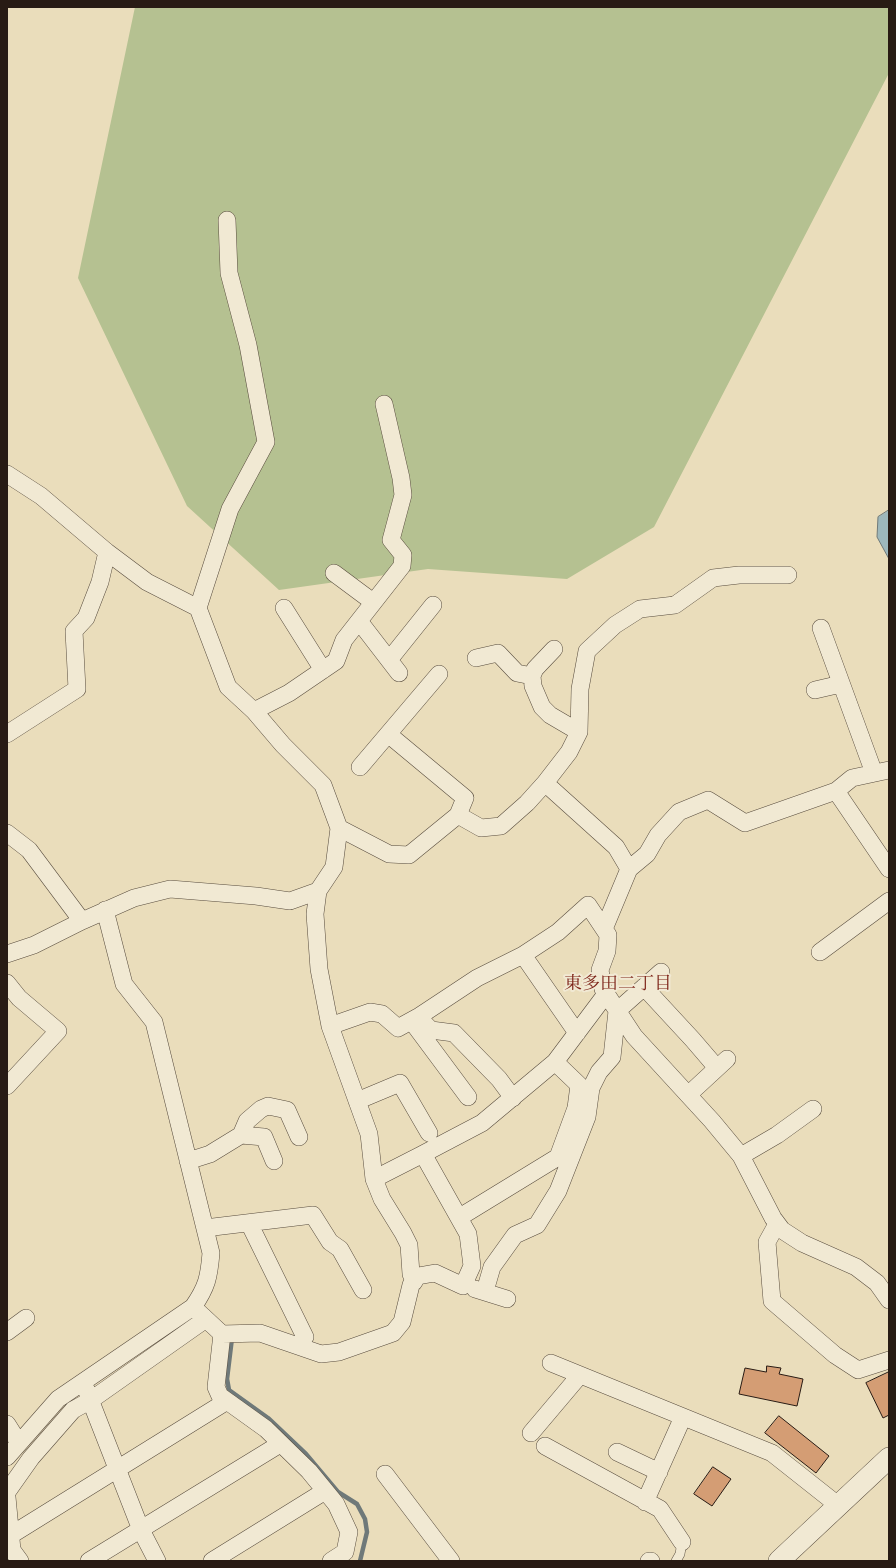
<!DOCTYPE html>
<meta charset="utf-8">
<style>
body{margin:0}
#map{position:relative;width:896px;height:1568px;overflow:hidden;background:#eaddbb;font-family:"IM FELL DW Pica",serif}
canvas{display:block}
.frame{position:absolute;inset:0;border:8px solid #281b14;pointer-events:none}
</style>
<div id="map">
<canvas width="896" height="1568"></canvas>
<div class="frame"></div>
</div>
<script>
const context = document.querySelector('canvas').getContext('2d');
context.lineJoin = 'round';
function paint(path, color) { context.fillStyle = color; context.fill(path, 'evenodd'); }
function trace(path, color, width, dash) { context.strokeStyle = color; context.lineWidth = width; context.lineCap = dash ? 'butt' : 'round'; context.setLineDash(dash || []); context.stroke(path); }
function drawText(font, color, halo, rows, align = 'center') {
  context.font = font + ' "IM FELL DW Pica","Noto Serif JP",serif'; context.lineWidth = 4; context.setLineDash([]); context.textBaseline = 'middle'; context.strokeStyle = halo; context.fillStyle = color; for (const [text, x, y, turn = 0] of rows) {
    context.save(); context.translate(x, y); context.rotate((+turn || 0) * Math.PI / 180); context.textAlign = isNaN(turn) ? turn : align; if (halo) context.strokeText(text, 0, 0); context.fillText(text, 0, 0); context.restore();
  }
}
const green = new Path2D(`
 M 135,7 L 889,7 L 889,73 L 654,527 L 567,579 L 428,569 L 279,590 L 187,506 L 78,278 Z`);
const water = new Path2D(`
 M 889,510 L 889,559 L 877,537 L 878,517 Z`);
const stream = new Path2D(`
 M 232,1338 L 227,1379 L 229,1390 L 268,1418 L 306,1454 L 338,1492 L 357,1504 L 365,1519 L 367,1532 L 360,1561`);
const building = new Path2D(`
 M 767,1366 L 781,1368 L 779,1374 L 803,1379 L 797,1406 L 739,1394 L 745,1368 L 766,1372 Z
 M 889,1372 L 889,1415 L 883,1418 L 866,1383 Z
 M 779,1416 L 829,1456 L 816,1473 L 765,1433 Z
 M 713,1467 L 731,1479 L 712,1506 L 694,1494 Z`);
const service = new Path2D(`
 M 676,1561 L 680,1554 L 682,1542`);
const minor = new Path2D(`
 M 227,220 L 229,273 L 248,345 L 266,442 L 230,509 L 198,608 L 228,687 L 254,711 L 283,745 L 323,785 L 339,828
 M 7,474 L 41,496 L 107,552 L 100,582 L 86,618 L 74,631 L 77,689 L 7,734
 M 107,552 L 147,582 L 198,608
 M 334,573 L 373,602
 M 284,608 L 323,670
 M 359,621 L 399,673
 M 821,628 L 874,773
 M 554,649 L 535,669 L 532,676 L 533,686 L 542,707 L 550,715 L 579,732
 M 476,658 L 498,653 L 517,673 L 532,676
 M 389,660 L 433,605
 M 815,690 L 841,684
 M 254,711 L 289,693 L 336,661 L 344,640 L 402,566 L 403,555 L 391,540 L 403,495 L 401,478 L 384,404
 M 388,734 L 465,798 L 458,815
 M 360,767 L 439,674
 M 889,770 L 852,778 L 836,791 L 889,869
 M 545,783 L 616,847 L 629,869 L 604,929
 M 7,833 L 29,850 L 82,921
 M 629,869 L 647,854 L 658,835 L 679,812 L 708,800 L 745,823 L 836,791
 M 318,891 L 334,867 L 339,828 L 389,854 L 409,855 L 458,815 L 481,828 L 501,826 L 527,803 L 545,783 L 569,752 L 579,732 L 580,689 L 587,651 L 615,625 L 640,609 L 675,605 L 713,578 L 739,575 L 788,575
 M 820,952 L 889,901
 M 7,954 L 34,945 L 82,921 L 134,898 L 170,889 L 256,896 L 290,901 L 318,891 L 315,914 L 319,969 L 330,1026 L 369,1134 L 374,1179 L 423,1154 L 468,1234 L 472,1266 L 463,1286 L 435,1273 L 418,1276 L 411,1285 L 402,1322 L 393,1333 L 339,1352 L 321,1354 L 260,1333 L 222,1334 L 193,1307
 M 523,955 L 577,1033
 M 7,983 L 19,998 L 58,1031 L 7,1086
 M 644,987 L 693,1040 L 717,1068
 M 418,1017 L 431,1030 L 454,1033 L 499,1079 L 513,1098
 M 413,1023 L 468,1097
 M 330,1026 L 370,1012 L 382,1014 L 398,1028 L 418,1017 L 477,978 L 523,955 L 558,932 L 588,905 L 608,935 L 607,951 L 600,970 L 603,989 L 634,1036 L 712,1121 L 741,1156 L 773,1218 L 782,1230 L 802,1243 L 856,1267 L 877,1283 L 889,1300
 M 555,1062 L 606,994
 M 688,1095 L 727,1059
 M 357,1101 L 400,1083 L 429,1133
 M 241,1135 L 264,1137 L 274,1161
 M 423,1154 L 482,1123 L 555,1062 L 579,1085 L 576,1108 L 558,1157 L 460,1217
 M 741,1156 L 777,1135 L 813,1109
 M 188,1161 L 210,1154 L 241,1135 L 247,1121 L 261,1109 L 268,1106 L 287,1110 L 299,1137
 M 374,1179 L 382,1199 L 403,1233 L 409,1245 L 411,1274 L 414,1282
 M 249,1223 L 305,1337
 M 777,1224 L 767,1242 L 772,1301 L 835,1355 L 858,1370 L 889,1360
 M 205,1228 L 313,1215 L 330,1242 L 340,1249 L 363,1290
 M 475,1289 L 507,1299
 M 485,1291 L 492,1267 L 515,1235 L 537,1225 L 558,1191 L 587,1117 L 591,1088 L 599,1072 L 612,1057 L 617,1011 L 661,972
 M 7,1332 L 26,1318
 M 222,1334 L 216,1387 L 220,1396 L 266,1429 L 309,1471 L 336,1504 L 349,1532 L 345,1552 L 331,1561
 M 551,1363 L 772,1453 L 839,1506
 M 86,1389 L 141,1530 L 157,1561
 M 7,1424 L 19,1443
 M 531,1433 L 580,1375
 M 545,1446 L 660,1509 L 682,1542
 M 617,1452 L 659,1472
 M 7,1457 L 58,1399 L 193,1307 C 207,1287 209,1277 211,1253 L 154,1022 L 124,984 L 105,910
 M 385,1474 L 451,1561
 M 7,1492 L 31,1458 L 73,1410 L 91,1400 L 206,1319
 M 7,1497 L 12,1550 L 20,1561
 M 645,1502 L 683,1417
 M 11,1535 L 227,1401
 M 89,1561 L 280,1444
 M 212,1561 L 325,1491
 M 649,1561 L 651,1561`);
const tertiary = new Path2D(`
 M 779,1561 L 889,1458`);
const neighbourhoodNames = [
 ["東多田二丁目",618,985]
];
paint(green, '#b5c191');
paint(water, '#9eb8bc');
trace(water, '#6f7979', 1);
trace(stream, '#6f7979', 4.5);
paint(building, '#d49d74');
trace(building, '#281b14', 1);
trace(service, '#584c3e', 10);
trace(minor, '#584c3e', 18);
trace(tertiary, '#584c3e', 22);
trace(service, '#f1e9d3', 9);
trace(minor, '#f1e9d3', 17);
trace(tertiary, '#f1e9d3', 21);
drawText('18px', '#7a1f14', '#f1e9d3', neighbourhoodNames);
</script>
